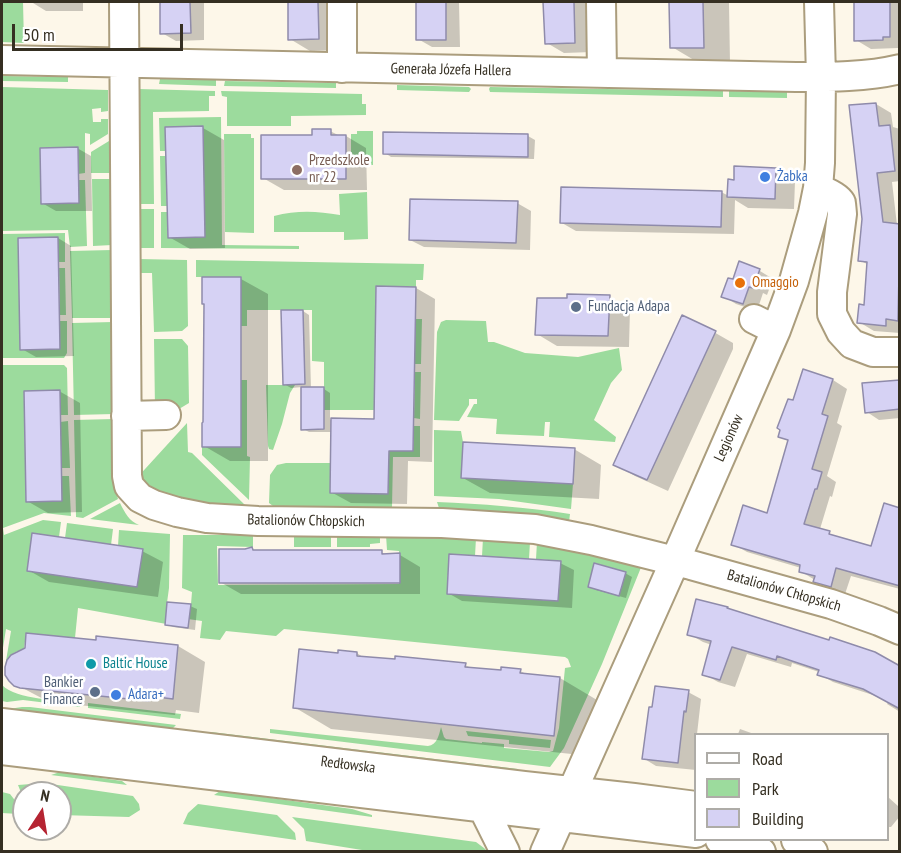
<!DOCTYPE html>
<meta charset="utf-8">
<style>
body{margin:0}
#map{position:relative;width:901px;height:853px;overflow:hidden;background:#fdf7e9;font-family:"PT Sans Narrow",sans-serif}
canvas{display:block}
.frame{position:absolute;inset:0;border:3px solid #352f22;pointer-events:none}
.legend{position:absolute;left:694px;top:733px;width:195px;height:108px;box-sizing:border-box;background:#fff;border:2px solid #aeaca7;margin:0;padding:8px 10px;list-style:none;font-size:18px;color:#352f22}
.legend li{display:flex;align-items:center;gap:12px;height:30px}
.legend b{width:30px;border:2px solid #aeaca7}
.north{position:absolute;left:12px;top:781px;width:60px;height:60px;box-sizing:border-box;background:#fff;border:2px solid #aeaca7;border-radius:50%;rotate:12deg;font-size:16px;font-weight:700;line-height:24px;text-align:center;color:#352f22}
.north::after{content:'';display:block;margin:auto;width:21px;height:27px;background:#b52432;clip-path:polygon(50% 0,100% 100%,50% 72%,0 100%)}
.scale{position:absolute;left:12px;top:24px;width:171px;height:27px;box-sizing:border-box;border:3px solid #352f22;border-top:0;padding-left:8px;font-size:18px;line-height:21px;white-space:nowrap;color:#352f22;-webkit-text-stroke:4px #fff;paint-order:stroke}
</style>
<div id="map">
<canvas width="901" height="853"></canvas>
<div class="frame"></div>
<ul class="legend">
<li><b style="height:8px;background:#fff"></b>Road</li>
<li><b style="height:16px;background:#9cdb9d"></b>Park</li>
<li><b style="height:16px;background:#d6d2f4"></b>Building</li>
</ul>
<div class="north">N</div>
<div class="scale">50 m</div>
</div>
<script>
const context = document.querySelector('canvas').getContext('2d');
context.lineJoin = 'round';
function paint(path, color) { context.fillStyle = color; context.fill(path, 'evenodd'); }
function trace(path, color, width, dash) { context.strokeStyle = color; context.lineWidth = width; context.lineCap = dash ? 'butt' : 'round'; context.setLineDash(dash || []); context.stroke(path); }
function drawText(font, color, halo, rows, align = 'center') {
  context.font = font + ' "PT Sans Narrow",sans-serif'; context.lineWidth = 5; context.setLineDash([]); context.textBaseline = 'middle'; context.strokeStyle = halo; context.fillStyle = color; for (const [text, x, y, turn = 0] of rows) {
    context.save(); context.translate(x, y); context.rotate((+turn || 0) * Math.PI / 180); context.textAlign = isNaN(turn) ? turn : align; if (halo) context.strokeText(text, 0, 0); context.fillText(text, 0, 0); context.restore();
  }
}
const green = new Path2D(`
 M 2,2 L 23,2 L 24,43 L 2,42 Z
 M 2,76 L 68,77 L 68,82 L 2,81 Z
 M 160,79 L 216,80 L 216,86 L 159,84 Z
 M 225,81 L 336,83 L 336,88 L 224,86 Z
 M 397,85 L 469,87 L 471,89 L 469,92 L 397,90 Z
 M 2,87 L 108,90 L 108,111 L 101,112 L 101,108 L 92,109 L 93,122 L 101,122 L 101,119 L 108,119 L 108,134 L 90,145 L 90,134 L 85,133 L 85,173 L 78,174 L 77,147 L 40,148 L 41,204 L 79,203 L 78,180 L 85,180 L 87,246 L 70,247 L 68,230 L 2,231 Z
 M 490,87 L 723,91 L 723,97 L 490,92 L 489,89 Z
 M 138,89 L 215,91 L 215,96 L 209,96 L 209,111 L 153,112 L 154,204 L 138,204 Z
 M 221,91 L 362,94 L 362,104 L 366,104 L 366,115 L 291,116 L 291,126 L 227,126 L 227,97 L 222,96 Z
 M 729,91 L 787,92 L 787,98 L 729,97 Z
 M 221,117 L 222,245 L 299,246 L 299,249 L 161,248 L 161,212 L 167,212 L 168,238 L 205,237 L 203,126 L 166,127 L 166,151 L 160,151 L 159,118 Z
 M 357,131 L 373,131 L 373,165 L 351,165 L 351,134 L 357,134 Z
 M 224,134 L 251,134 L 251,138 L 254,138 L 254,233 L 225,232 Z
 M 109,141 L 110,173 L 91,173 L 91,152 Z
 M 160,156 L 166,156 L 167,206 L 161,206 Z
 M 92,179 L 110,179 L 112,245 L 93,246 Z
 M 367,192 L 368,239 L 344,240 L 344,232 L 274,232 L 274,216 C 297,210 317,211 340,215 L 339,194 Z
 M 138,209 L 154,209 L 154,248 L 139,248 Z
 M 65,233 L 65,262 L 58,262 L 58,237 L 18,238 L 21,350 L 60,349 L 60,321 L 67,321 L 67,353 L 64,358 L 2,358 L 2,234 Z
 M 112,250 L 113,318 L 72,318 L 70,251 Z
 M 139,259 L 187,260 L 188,326 L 182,331 L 154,332 L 152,273 L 138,273 Z
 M 196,260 L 424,264 L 423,280 L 416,280 L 416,287 L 377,286 L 375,410 L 324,410 L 324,362 L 312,361 L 312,310 L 247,310 L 247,326 L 241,326 L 241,277 L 196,277 Z
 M 59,268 L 65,268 L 66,315 L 60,315 Z
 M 415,319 L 422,319 L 421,364 L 415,364 Z
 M 446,320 L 486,321 L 488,342 L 494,342 L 525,353 L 578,357 L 619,348 L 622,370 L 611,383 L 594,420 L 616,437 L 615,442 L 549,437 L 550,422 L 545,422 L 544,436 L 496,434 L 497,419 L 467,417 L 474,404 L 477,404 L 477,399 L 469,399 L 469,405 L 459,421 L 434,420 L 437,332 L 441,322 Z
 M 113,322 L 114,414 L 74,415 L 72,323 Z
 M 154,339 L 182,339 L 188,346 L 189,403 L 179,409 L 155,409 Z
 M 2,365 L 64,365 L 67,368 L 68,415 L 60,415 L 59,390 L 24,391 L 26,501 L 61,476 L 69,476 L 71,516 L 44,513 L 3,528 L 4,535 L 43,520 L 61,522 L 59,537 L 32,534 L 27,571 L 137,586 L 143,549 L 118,546 L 119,530 L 170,534 L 169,588 L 166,610 L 191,604 L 192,592 L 182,588 L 183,535 L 253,535 L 253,547 L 217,546 L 218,585 L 399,584 L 399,551 L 387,550 L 386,535 L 476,538 L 475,556 L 449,554 L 447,594 L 558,601 L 560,561 L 536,559 L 537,542 L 642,565 L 602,664 L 564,748 L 550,767 L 270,733 L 270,729 L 428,746 C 437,745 439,735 441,727 L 444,737 L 446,739 L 482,743 L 482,742 L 504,744 L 504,748 L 549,752 L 553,751 L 559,728 L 565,668 L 571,667 L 568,659 L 565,657 L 284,629 L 276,636 L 226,631 L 220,640 L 200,638 L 202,621 L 173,617 L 172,625 L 78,608 L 75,638 L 26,633 L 24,650 C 13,651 8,656 5,667 L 11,631 L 6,629 L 2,654 ZM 594,563 L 626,572 L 619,596 L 588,587 Z
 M 415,372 L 421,372 L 420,419 L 414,418 Z
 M 241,380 L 247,380 L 247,456 L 250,457 L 249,500 L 202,455 L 202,447 L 241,447 Z
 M 266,385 L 295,385 L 290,393 L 282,424 L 273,450 L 269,449 L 268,446 Z
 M 114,419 L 116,492 L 118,499 L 83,518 L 76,517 L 74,420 Z
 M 68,421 L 70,468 L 61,468 L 60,422 Z
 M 187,423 L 188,452 L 192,453 L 246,506 L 242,509 L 176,504 L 135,480 Z
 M 414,426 L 420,426 L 420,457 L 393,457 L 392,508 L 273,506 L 269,503 L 270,475 L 277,465 L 286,463 L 330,463 L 330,493 L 388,494 L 389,451 L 413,451 Z
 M 434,430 L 461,431 L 463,442 L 462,478 L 573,484 L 571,509 L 499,499 L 434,496 Z
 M 437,502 C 482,504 526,507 570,514 L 569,522 L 442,510 L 439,508 Z
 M 120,503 C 125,513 129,521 139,525 L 90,519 Z
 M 67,523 L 113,529 L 111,545 L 65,538 Z
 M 294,535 L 331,535 L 331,547 L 294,547 Z
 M 337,535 L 380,535 L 380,543 L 370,544 L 370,547 L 337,547 Z
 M 483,538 L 530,542 L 529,559 L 482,556 Z
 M 2,685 C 17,700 59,700 81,702 L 80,707 L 23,700 L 7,702 L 2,701 Z
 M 88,703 L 181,714 L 180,719 L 88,708 Z
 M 22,707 L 30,707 L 176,725 L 171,730 L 2,710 Z
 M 466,731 L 551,740 L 550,748 L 509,744 L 509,740 L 468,736 Z
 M 211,732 L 518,769 L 518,772 L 214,736 Z
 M 60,772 L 122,781 L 127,785 L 51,775 Z
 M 44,783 L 133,796 L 139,804 L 140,810 L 129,817 L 60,815 L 60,793 L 24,793 L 24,800 L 18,785 Z
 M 220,791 L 352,809 L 372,815 L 372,817 L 214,795 Z
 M 2,792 L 10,794 L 17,803 L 19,814 L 2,813 Z
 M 198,804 L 277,815 L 295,833 L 296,840 L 183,824 L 188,813 Z
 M 292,817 L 476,842 L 484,848 L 487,851 L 367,851 L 362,850 L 306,841 L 304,829 Z`);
const shadow = new Path2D(`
 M 33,2 L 83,2 L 83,11 L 46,11 L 33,3 Z
 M 161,2 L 204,2 L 204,40 L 176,41 L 162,33 Z
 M 289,2 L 338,2 L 339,50 L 310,51 L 290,39 Z
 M 418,2 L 459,2 L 460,47 L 432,47 L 418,39 Z
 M 545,2 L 590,2 L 592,52 L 564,53 L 547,43 Z
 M 670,2 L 729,2 L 730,63 L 699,63 L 672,47 Z
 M 855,2 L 900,2 L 900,45 L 898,45 L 898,48 L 871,49 L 856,40 Z
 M 876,104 L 891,113 L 893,127 L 900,129 L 900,181 L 892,182 L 897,225 L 900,225 L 900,333 L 874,331 L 859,322 L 865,306 L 869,265 L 859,260 Z
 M 203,128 L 224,140 L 225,248 L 190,249 L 169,237 Z
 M 330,131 L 340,136 L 346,136 L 366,148 L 367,190 L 284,190 L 263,178 L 313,136 Z
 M 385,134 L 528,136 L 535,140 L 534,159 L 391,157 L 385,153 Z
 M 77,148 L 91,156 L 92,211 L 56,211 L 42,203 Z
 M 736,168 L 776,169 L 795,181 L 794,209 L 748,208 L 735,200 L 734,234 L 576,231 L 562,223 L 721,192 L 729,196 L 736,181 Z
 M 517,203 L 531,211 L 530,250 L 424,247 L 410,240 Z
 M 58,238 L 71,246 L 74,356 L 36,357 L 22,349 Z
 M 740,263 L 760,271 L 773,279 L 767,295 L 763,293 L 757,311 L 736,304 L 723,296 L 734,281 Z
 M 203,279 L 241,279 L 268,294 L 268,461 L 230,461 L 204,446 L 205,305 Z
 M 416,288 L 435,299 L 432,462 L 408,461 L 407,504 L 351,503 L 331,492 L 332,432 L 309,432 L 303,429 L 303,387 L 291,388 L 284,384 L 303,311 L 309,315 L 311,389 L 324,389 L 330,393 L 330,420 L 376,420 Z
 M 609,297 L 630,309 L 629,347 L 557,346 L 537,334 Z
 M 712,331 L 733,343 L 733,349 L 668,491 L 635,476 L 615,464 Z
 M 804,371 L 833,380 L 847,389 L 837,423 L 842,426 L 827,476 L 836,482 L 832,497 L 830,496 L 820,529 L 840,539 L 872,548 L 900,510 L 900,589 L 851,576 L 845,594 L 830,590 L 815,581 L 815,580 L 800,571 L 801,568 L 747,552 L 733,544 L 768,515 L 790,442 L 780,437 L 794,402 Z
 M 900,382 L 900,418 L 879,420 L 867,412 Z
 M 59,391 L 80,403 L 82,512 L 48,513 L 27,501 Z
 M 574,449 L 601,465 L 599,499 L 490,493 L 463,478 Z
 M 252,549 L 258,552 L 381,552 L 387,555 L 400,555 L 420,567 L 420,594 L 241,594 L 220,582 L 245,550 Z
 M 142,551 L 163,562 L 158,597 L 49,582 L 28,570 Z
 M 560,563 L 574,570 L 572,608 L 462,601 L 448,593 Z
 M 625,573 L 632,577 L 626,598 L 596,590 L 590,586 Z
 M 190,606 L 197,609 L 195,630 L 173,627 L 167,624 Z
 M 689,634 L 900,667 L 900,712 L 887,704 L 888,702 L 879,697 L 833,682 L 819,674 L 819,672 L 792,663 L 791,667 L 747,654 L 735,687 L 718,682 L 704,674 L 712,645 L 703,642 Z
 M 97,641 L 178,646 L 205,662 L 199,713 L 176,710 L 175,715 L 49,702 L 15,684 Z
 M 357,653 L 364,658 L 465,665 L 473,669 L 502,672 L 520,671 L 528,675 L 560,678 L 597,700 L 591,756 L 331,729 L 294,707 L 339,655 Z
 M 688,692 L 701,699 L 697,734 L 696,734 L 696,770 L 656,766 L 643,758 Z
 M 740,729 L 754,734 L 738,734 Z
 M 888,797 L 898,806 L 900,804 L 900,816 L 891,827 L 888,827 Z`);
const building = new Path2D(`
 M 160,2 L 190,2 L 191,33 L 160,34 Z
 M 288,2 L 318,2 L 319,39 L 288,40 Z
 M 416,2 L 446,2 L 446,40 L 416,40 Z
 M 543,2 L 574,2 L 575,43 L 545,44 Z
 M 669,2 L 703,2 L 704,48 L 670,48 Z
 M 854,2 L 890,2 L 890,37 L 883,37 L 883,40 L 854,41 Z
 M 876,103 L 879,126 L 890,125 L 895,171 L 877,173 L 883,222 L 900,224 L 898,321 L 886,319 L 886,326 L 857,323 L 859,304 L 864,305 L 867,262 L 858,261 L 862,219 L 849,105 Z
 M 203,126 L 205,237 L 168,238 L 165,127 Z
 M 312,129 L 331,129 L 331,135 L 346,135 L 346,179 L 261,179 L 261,135 L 312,135 Z
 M 383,132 L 528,134 L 528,157 L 383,154 Z
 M 78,147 L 79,203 L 41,204 L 40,148 Z
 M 734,166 L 776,168 L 775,199 L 727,197 L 728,179 L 734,180 Z
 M 561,187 L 722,191 L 721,227 L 560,223 Z
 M 410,199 L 518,201 L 516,243 L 409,240 Z
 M 58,237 L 60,349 L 20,350 L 18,238 Z
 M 739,261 L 760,269 L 753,288 L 749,287 L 743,304 L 721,297 L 728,278 L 733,279 Z
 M 202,277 L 241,277 L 241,447 L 202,447 L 202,423 L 203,422 L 204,304 L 202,304 Z
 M 376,286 L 416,287 L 413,451 L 389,451 L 388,494 L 330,493 L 331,418 L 374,419 Z
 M 567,294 L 610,295 L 608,336 L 535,335 L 537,298 L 567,298 Z
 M 281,310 L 303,310 L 305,384 L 283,385 Z
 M 682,315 L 716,331 L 647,480 L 613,465 Z
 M 803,369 L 833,379 L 822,414 L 828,416 L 812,469 L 822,472 L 817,489 L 815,489 L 804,524 L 830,531 L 829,534 L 871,546 L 884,503 L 900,508 L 900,586 L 836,568 L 831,587 L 813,582 L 815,576 L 799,572 L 800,565 L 731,545 L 743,505 L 767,513 L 788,440 L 778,437 L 780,430 L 777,428 L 788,399 L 793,400 Z
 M 900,380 L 900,409 L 865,413 L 862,383 Z
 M 301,387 L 324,387 L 324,429 L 301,430 Z
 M 60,390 L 62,501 L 26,502 L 24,391 Z
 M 463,442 L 575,448 L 573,484 L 461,478 Z
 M 32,533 L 143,549 L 137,587 L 27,571 Z
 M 252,547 L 253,550 L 382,550 L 382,554 L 400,553 L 400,583 L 219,583 L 219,549 L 245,549 Z
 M 449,554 L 561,561 L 558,601 L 447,594 Z
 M 594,563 L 626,572 L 619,596 L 588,587 Z
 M 696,599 L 728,607 L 727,608 L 829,640 L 830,637 L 875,652 L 900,666 L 900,709 L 863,689 L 817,675 L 819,670 L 777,656 L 776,660 L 732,647 L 720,680 L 702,675 L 711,641 L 687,635 Z
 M 167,602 L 191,604 L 188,628 L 165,625 Z
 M 26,633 L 96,640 L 96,636 L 178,645 L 173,699 L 149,696 L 149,701 L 20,688 L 14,686 L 9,681 L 5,675 L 5,667 L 7,660 L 11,655 L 25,648 Z
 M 299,649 L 338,653 L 338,650 L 357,652 L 357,656 L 395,659 L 395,656 L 466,663 L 465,667 L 501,670 L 501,667 L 521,669 L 520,673 L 560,677 L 554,736 L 293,708 Z
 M 655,686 L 689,690 L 686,712 L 684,711 L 678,763 L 642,759 L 649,707 L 652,707 Z`);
const minor = new Path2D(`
 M 124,2 L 127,476 L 129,486 L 140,498 L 154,505 L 177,512 L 207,518 L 258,521 L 442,523 L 535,529 L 591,540 L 691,565 L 831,604 L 879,621 L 900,630
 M 601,2 L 602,73
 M 2,60 L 796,77 C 830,77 867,77 900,69
 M 342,68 L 342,2
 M 818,188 C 825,192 837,196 841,203 C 841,204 842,213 842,214 L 832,292 L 832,314 L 841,332 L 852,344 L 873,352 L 900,352
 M 754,319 L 776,330
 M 126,416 L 166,415
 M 2,723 L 524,786 L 634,798 L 696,806
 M 2,750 L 696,833
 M 483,808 L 505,852
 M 720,840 L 743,845 L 761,852
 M 796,840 L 813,852
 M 545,852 L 675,561 L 776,330 L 794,281 L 813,213 L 818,188 L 820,163 L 821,77 L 819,2`);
const markers = [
 [297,170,6,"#8d6e63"],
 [765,177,6,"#3f7fe0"],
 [740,283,6,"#e8710a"],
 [576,307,6,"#5c6f8a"],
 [91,664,6,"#0f9aa8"],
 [95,692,6,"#5c6f8a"],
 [116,695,6,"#3f7fe0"]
];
const streetNames = [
 ["Generała Józefa Hallera",451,70,1],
 ["Legionów",729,438,-66],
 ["Batalionów Chłopskich",306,521,1],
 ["Batalionów Chłopskich",784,591,16],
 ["Redłowska",348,765,7]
];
const educationNames = [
 ["Przedszkole",309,161],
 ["nr 22",309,178]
];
const shopNames = [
 ["Żabka",777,177],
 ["Adara+",128,695]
];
const foodNames = [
 ["Omaggio",752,283]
];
const serviceNames = [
 ["Fundacja Adapa",588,307],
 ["Bankier",83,683,"right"],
 ["Finance",83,700,"right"]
];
const cultureNames = [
 ["Baltic House",103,664]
];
paint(green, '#9cdb9d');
paint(shadow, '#0003');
paint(building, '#d6d2f4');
trace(building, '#8f8baa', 1.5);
trace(minor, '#ab9d7d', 32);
trace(minor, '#fff', 28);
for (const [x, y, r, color] of markers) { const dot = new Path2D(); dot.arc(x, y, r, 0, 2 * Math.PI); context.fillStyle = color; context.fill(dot); trace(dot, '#fff', 2); }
drawText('15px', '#352f22', '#fff', streetNames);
drawText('15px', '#785e54', '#fff', educationNames, 'left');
drawText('15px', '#366cbe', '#fff', shopNames, 'left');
drawText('15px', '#c56008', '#fff', foodNames, 'left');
drawText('15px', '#4e5e75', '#fff', serviceNames, 'left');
drawText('15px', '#0d838f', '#fff', cultureNames, 'left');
</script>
